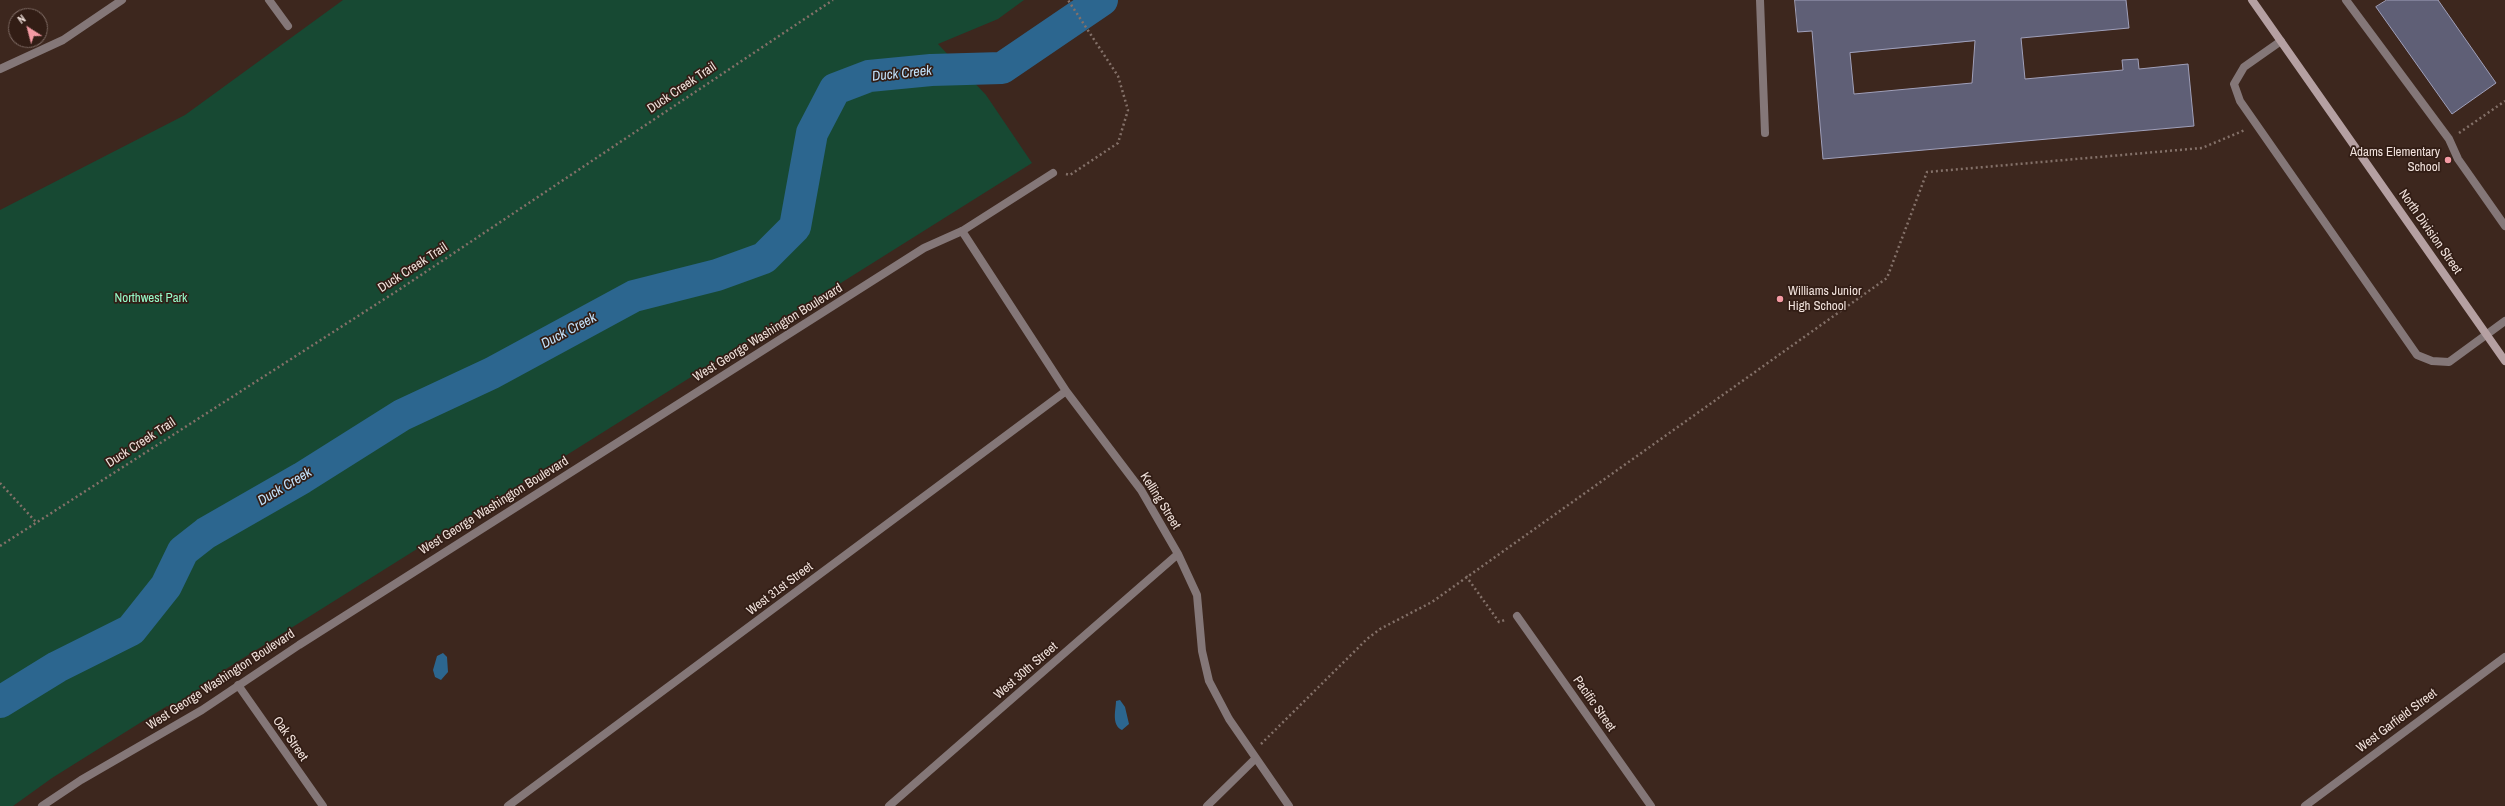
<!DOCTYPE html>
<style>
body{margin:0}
#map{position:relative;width:2505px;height:806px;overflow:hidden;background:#3d271e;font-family:"Archivo Narrow",sans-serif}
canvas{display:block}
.north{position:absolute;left:8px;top:8px;width:40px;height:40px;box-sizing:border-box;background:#321d15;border:1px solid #7e6b64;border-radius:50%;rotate:324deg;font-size:11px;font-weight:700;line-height:16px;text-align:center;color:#f0e1db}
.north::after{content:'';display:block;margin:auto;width:14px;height:18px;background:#f49aa3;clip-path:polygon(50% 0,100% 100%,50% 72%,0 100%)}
</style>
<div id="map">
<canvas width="2505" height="806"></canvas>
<div class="north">N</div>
</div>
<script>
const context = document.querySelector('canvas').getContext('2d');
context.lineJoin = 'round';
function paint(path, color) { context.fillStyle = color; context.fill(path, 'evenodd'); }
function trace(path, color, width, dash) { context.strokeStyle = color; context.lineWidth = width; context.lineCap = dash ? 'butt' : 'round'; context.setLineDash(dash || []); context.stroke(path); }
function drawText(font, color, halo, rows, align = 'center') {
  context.font = font + ' "Archivo Narrow",sans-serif'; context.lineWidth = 3.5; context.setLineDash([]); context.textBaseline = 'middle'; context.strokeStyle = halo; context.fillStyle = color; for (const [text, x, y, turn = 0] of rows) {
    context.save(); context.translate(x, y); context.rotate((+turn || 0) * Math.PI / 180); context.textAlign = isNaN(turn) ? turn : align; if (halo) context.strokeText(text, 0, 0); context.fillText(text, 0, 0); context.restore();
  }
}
const green = new Path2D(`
 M 343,0 L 1024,0 L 998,19 L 938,44 L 986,95 L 1032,163 L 221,672 L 175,709 L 167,706 L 52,778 L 13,806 L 0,806 L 0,210 L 185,115 Z`);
const water = new Path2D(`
 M 443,653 L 447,657 L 448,672 L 441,680 L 435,677 L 433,670 L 437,656 Z
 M 1120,700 L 1125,707 L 1129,724 L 1122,730 C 1111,725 1116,709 1116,701 Z`);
const stream = new Path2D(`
 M 0,694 L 9,698`);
const river = new Path2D(`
 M 0,702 L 57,667 L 131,630 L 166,586 L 183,551 L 206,533 L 302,478 L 402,415 L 492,373 L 634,296 L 717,275 L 764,258 L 795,227 L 812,133 L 835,89 L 869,76 L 931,70 L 1002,68 L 1102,0`);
const building = new Path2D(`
 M 1795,0 L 2126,0 L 2129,28 L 2021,38 L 2025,79 L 2123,70 L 2122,60 L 2138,59 L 2139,69 L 2188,64 L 2194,126 L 1823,159 L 1812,31 L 1798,32 ZM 1975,41 L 1972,83 L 1854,94 L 1850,53 Z
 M 2387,0 L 2438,0 L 2496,83 L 2452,114 L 2376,7 Z`);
const path = new Path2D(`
 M 2459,133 L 2505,101
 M 1066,174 L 1070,175 L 1118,143 L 1128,110 L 1118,76 L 1068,0
 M 0,483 L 36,522
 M 0,546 L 397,291 L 833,0
 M 1466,576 L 1499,622 L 1505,620
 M 1261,744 L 1367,639 L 1380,629 L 1432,602 L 1887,278 L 1927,172 L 2202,148 L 2245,130`);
const service = new Path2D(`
 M 1760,0 L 1765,133
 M 2346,0 L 2449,139 L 2458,159 L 2505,226
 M 2281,41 L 2244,67 L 2234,84 L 2240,101 L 2417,355 L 2432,361 L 2449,362 L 2505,321
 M 962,231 L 1053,173`);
const minor = new Path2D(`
 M 269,0 L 288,26
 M 0,69 L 63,40 L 122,0
 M 1517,616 L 1651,806
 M 238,685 L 323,806
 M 42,806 L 81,780 L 202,710 L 299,645 L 924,248 L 962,231 L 1066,391 L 1141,490 L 1178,554 L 1197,595 L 1202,651 L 1209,681 L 1229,719 L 1289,806
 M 508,806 L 1066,391
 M 889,806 L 1178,554
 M 1207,806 L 1256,758
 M 2305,806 L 2505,657`);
const secondary = new Path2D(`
 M 2252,0 L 2505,361`);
const markers = [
 [2448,160,4,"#f49aa3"],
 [1780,299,4,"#f49aa3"]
];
const streetNames = [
 ["Duck Creek Trail",682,88,-34],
 ["North Division Street",2430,232,55],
 ["Duck Creek Trail",413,268,-33],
 ["West George Washington Boulevard",768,333,-32],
 ["Duck Creek Trail",141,443,-33],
 ["Kelling Street",1160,501,58],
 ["West George Washington Boulevard",494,506,-32],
 ["West 31st Street",780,589,-37],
 ["West 30th Street",1026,671,-41],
 ["West George Washington Boulevard",221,680,-33],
 ["Pacific Street",1594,704,55],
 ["West Garfield Street",2397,721,-37],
 ["Oak Street",290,739,55]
];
const poiNames = [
 ["Adams Elementary",2440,153],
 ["School",2440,168],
 ["Williams Junior",1788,292,"left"],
 ["High School",1788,307,"left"]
];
const parkNames = [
 ["Northwest Park",151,299]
];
const waterNames = [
 ["Duck Creek",902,74,-6],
 ["Duck Creek",569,331,-28],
 ["Duck Creek",285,487,-31]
];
paint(green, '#174933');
paint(water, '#2c668f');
trace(stream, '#2c668f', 5.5);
trace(river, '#2c668f', 32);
paint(building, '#5f5f76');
trace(building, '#a0a0ba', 1);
trace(path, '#847169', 2.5, [2, 3]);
trace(service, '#847778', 8);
trace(minor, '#847778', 8);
trace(secondary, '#b5a0a2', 8);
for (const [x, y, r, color] of markers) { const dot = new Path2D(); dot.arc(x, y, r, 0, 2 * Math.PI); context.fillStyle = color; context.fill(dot); trace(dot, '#321d15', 1.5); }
drawText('13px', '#f0e1db', '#321d15', streetNames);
drawText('13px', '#f0e1db', '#321d15', poiNames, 'right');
drawText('13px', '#96fbc9', '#321d15', parkNames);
drawText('italic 14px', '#c3e2fb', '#321d15', waterNames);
</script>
